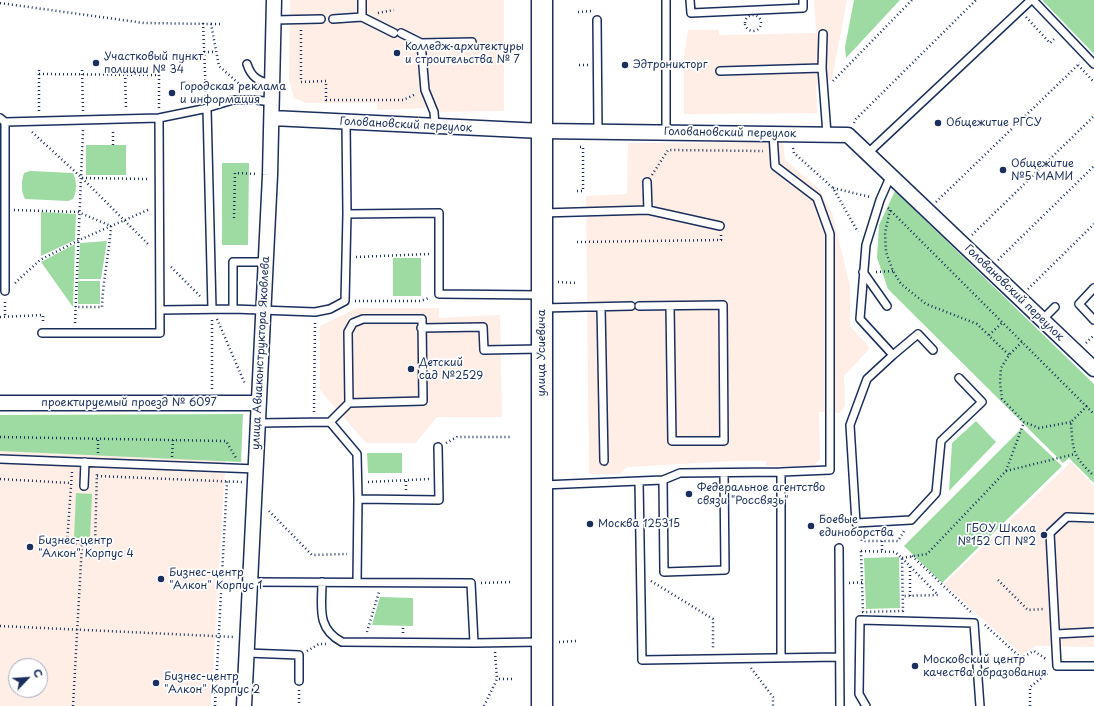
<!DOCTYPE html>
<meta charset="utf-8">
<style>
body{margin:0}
#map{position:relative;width:1094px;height:706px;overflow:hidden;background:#fff;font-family:"Playpen Sans",sans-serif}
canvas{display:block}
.north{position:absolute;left:8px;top:658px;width:40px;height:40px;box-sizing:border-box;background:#fff;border:1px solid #a4acbf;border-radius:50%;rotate:65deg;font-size:11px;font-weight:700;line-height:16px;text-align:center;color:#1b2f5e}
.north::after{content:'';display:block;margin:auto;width:14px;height:18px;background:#1b2f5e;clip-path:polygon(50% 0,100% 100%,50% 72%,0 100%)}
</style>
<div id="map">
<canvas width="1094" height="706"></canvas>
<div class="north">С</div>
</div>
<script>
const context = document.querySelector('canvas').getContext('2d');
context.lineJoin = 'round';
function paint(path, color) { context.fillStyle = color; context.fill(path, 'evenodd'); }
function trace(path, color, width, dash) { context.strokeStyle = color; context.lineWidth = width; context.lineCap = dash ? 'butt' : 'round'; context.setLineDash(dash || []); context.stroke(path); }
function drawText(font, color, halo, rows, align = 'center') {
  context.font = font + ' "Playpen Sans",sans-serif'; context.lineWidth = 3.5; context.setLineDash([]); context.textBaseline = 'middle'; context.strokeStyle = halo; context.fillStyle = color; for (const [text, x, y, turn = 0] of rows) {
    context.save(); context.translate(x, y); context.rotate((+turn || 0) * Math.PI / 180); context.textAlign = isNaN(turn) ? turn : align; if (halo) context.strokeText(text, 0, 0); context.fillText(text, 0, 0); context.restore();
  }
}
const built = new Path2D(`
 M 290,0 L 504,0 L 504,111 L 434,112 L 426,108 L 377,110 L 377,103 L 306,103 L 294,98 L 289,79 Z
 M 814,0 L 847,0 L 832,79 L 824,83 L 816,85 L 817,113 L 684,114 L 684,55 L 688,30 L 719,30 L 719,35 L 816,33 Z
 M 764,142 L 783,143 L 785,160 L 819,189 L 832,213 L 850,286 L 850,326 L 870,348 L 844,376 L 845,406 L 840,413 L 819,412 L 820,459 L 813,466 L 766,466 L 766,461 L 735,461 L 627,467 L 620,474 L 589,474 L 586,196 L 627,194 L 628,143 Z
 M 357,308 L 439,308 L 439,318 L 500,315 L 502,417 L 437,417 L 416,443 L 366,443 L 320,390 L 320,326 Z
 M 0,442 L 226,451 L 211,706 L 0,706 ZM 16,666 L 40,666 L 40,690 L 16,690 Z
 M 1071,462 L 1094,486 L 1094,647 L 1035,646 L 1022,655 L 944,584 Z`);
const green = new Path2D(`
 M 854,0 L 900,0 L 846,58 L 845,47 Z
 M 1042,0 L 1094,0 L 1094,54 Z
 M 86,145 L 126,145 L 126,175 L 86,175 Z
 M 222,163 L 249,163 L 248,245 L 222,245 Z
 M 30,171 L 73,173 C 77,181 77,191 73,199 L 68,201 L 25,199 C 21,191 21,182 24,173 Z
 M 895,191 L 1094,384 L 1094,483 L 1069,458 L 1063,463 L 888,289 L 877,258 L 879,225 Z
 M 41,212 L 76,214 L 75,240 L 41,256 Z
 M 107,241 L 101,279 L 78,279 L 80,243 Z
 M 75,244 L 73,307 L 41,262 Z
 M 393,258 L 421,258 L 421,296 L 393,296 Z
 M 78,281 L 100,281 L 100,304 L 78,304 Z
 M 243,414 L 241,462 L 0,451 L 0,415 Z
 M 976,421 L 996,442 L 949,491 L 952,443 Z
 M 1022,428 L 1062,466 L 942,583 L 904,546 Z
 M 367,453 L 402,453 L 402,473 L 368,473 Z
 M 76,493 L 92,494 L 90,539 L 74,538 Z
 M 899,557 L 900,608 L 866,609 L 864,558 Z
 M 380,597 L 413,598 L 413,626 L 372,625 Z`);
const path = new Path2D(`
 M 0,3 L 144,23 L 211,24 L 219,66 L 245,89
 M 578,12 L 592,11
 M 378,13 L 394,10
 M745 23a8 8 0 1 1 16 0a8 8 0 1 1-16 0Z
 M 1026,17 L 1050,43 L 1055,38
 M 203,23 L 206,98
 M 211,24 L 221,24
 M 301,30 L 301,82 L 326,81 L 326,100 L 403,100 L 416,94
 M 204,52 L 216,52
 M 579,65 L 588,65
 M 1078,65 L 1094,82
 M 39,70 L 39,112
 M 82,70 L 83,111
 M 125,70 L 126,109
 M 39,74 L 159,75 L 159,108
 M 833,81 L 912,0
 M 854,123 L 856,119 L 976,0
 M 32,132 L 82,178 L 149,245
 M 113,145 L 113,130
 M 793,148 L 794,153 L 833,188 L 858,232
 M 652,175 L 668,150 L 763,151
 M 82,178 L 149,179
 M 833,188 L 870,197
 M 577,191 L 583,191 L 583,147 L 577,147
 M 936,202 L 1080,63
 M 888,208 L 1094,414
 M 14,210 L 78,212 L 111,226 C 109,254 103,280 102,307 L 75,307
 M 890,210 L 885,233 L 886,252 L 893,271 L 901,284 L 926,304 L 977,324 L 1009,355
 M 234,218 L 235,173 L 257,174
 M 972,235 L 1094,116
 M 577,242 L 721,240 L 721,235
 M 356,257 L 429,254
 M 998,260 L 1094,166
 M 171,267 L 201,297
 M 876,272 L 893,271
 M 558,282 L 577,283
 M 15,283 L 40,260 L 77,241 L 150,209
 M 1028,289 L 1094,224
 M 355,301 L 420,301 L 429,298
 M 5,315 L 5,300
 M 0,317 L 43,315 L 43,323
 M 217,319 L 245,384
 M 75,323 L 83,130
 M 989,335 L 1003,322
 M 1022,342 L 1009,355 L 1001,368 L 1000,382 L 1002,399 L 1024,422 L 1039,428 L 1071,422
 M 1086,343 L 1094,335
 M 212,389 L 212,320
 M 1087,406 L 1071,422 C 1073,451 1072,455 1094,476
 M 314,412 L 315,321
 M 0,437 L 226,441 L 236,458
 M 446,443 L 457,437 L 512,437
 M 98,453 L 98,439
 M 172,457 L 173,440
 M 1006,471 L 1075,454
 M 72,472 L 67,543 L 95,544 L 97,472
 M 97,476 L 242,482
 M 0,479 L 71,483
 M 368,482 L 429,479
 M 406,490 L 406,480
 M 269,511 L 312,555 L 347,554
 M 859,532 L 862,541 L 898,541 L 904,531
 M 882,541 L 882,551
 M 861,551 L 895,552 L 902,558 L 903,611 L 863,612 Z
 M 912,556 L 971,612
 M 902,558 L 927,554 L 1006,471 L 1024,422
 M 902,558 L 938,595 L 903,596
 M 998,580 L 1028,610 L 1044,609
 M 651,581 L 713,619 L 713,650
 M 481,583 L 512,582
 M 849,583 L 865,582
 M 910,596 L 910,567
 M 985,625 L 1021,658 L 1034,651 L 1046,659
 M 0,626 L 235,637
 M 367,632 L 379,592
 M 403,633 L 403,626
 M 559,642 L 577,641
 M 307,651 L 319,644 L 326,644
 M 495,652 L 497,679
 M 751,668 L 773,697 L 773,706
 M 299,690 L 299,706
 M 73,706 L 82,544
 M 215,706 L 227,481
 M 484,706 L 497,679 L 512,679
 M 1030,706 L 1030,687 L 1049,672`);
const lane = new Path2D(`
 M 666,0 L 666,132
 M 690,0 L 691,13 L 803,8 L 803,0
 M 1033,0 L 1094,64
 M 362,17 L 394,33
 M 333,19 L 362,17 L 362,0
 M 274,20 L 321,19
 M 597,20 L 598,131
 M 401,33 L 421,43
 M 247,64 C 251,77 259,83 273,83
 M 822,68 L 823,34
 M 720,71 L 822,68 L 827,134
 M 207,108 L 212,309
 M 0,118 L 5,122 L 159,118 L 203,109 L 233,100 L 256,100 L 272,102
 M 5,122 L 5,291
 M 346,122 L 347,214
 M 435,126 L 434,112 L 425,90 L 421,43 L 472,42
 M 773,134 L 775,166 L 817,198 L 830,234 L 830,470 L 781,472 L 781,658
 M 868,153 L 1031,0
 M 891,175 L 880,200 L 866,245 L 860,319 L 893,355 L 867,379 L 850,425 L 856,523 L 911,520 L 936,493 L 941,441 L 982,402 L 959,378
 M 647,182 L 648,210
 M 542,213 L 648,210 L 720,226
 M 863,272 L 887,306
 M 1094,288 L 1079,304 L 1094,320
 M 639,306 L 723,305 L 724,441 L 672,441 L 670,306
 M 601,307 L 604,461
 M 542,308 L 631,306
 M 233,309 L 233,262 L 265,262
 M 160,310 L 233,309 L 315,312 L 330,309 L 345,301 L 347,214 L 439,213 L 439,294 L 540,295
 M 1042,320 L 1055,307
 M 421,328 L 483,327 L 484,350 L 540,349
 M 42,333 L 160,333 L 159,118
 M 893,355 L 918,334 L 933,350
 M 330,422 L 349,403 L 423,401 L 422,319 L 363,319 L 353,323 L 348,332 L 349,403
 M 258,423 L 330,422 L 357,454 L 358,499 L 439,500 L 438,447
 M 0,459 L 256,469
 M 663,480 L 664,572 L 725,570 L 724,473
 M 639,481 L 663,480 L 680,473 L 781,472
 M 543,485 L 639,481 L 642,660 L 839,657
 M 84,486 L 85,462
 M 1094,518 L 1067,517 L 1050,533 L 1057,666 L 1094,666
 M 839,548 L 840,706
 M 250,582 L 471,583 L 474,643 L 540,642
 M 322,582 C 322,607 316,628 342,642 L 474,643
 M 357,582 L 358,499
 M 1056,634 L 1094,632
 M 247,653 L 299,655 L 299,681
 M 866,706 L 859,694 L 860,620 L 974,623 L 980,706`);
const street = new Path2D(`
 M 272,118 L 542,131 L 848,135 L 1094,369
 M 0,403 L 259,403
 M 244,706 L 270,175 L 274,0`);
const secondary = new Path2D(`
 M 542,0 L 542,706`);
const markers = [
 [397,53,4,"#1b2f5e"],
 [96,63,4,"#1b2f5e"],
 [625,65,4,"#1b2f5e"],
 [172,93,4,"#1b2f5e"],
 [938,123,4,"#1b2f5e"],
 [1003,170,4,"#1b2f5e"],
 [411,369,4,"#1b2f5e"],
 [689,494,4,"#1b2f5e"],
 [590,524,4,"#1b2f5e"],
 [811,526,4,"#1b2f5e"],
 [1044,535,4,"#1b2f5e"],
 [30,547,4,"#1b2f5e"],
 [161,579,4,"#1b2f5e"],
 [915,666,4,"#1b2f5e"],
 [156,683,4,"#1b2f5e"]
];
const poiNames = [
 ["Колледж архитектуры",405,47],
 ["и строительства № 7",405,60],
 ["Участковый пункт",104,57],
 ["полиции № 34",104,70],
 ["Эдтроникторг",633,65],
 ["Городская реклама",180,87],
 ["и информация",180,100],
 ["Общежитие РГСУ",946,123],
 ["Общежитие",1011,164],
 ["№5 МАМИ",1011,177],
 ["Детский",419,363],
 ["сад №2529",419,376],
 ["Федеральное агентство",697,488],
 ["связи \"Россвязь\"",697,501],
 ["Боевые",819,520],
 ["единоборства",819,533],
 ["Москва 125315",598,524],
 ["ГБОУ Школа",1036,529,"right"],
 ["№152 СП №2",1036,542,"right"],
 ["Бизнес-центр",38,541],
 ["\"Алкон\" Корпус 4",38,554],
 ["Бизнес-центр",169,573],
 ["\"Алкон\" Корпус 1",169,586],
 ["Московский центр",923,660],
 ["качества образования",923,673],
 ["Бизнес-центр",164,677],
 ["\"Алкон\" Корпус 2",164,690]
];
const streetNames = [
 ["Головановский переулок",406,125,3],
 ["Головановский переулок",730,133,1],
 ["Головановский переулок",1014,293,44],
 ["улица Авиаконструктора Яковлева",261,353,-87],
 ["улица Усиевича",542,353,-90],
 ["проектируемый проезд № 6097",129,403]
];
paint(built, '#feeee6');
paint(green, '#9edba2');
trace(lane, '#1b2f5e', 10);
trace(street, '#1b2f5e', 17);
trace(secondary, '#1b2f5e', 23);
trace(path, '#1b2f5e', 2.5, [1, 3]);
trace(lane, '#fff', 7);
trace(street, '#fff', 14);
trace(secondary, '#fff', 20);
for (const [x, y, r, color] of markers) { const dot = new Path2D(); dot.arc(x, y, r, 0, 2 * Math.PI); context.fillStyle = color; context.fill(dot); trace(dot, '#fff', 1.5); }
drawText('11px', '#1b2f5e', '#fff', poiNames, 'left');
drawText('11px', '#1b2f5e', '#fff', streetNames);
</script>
